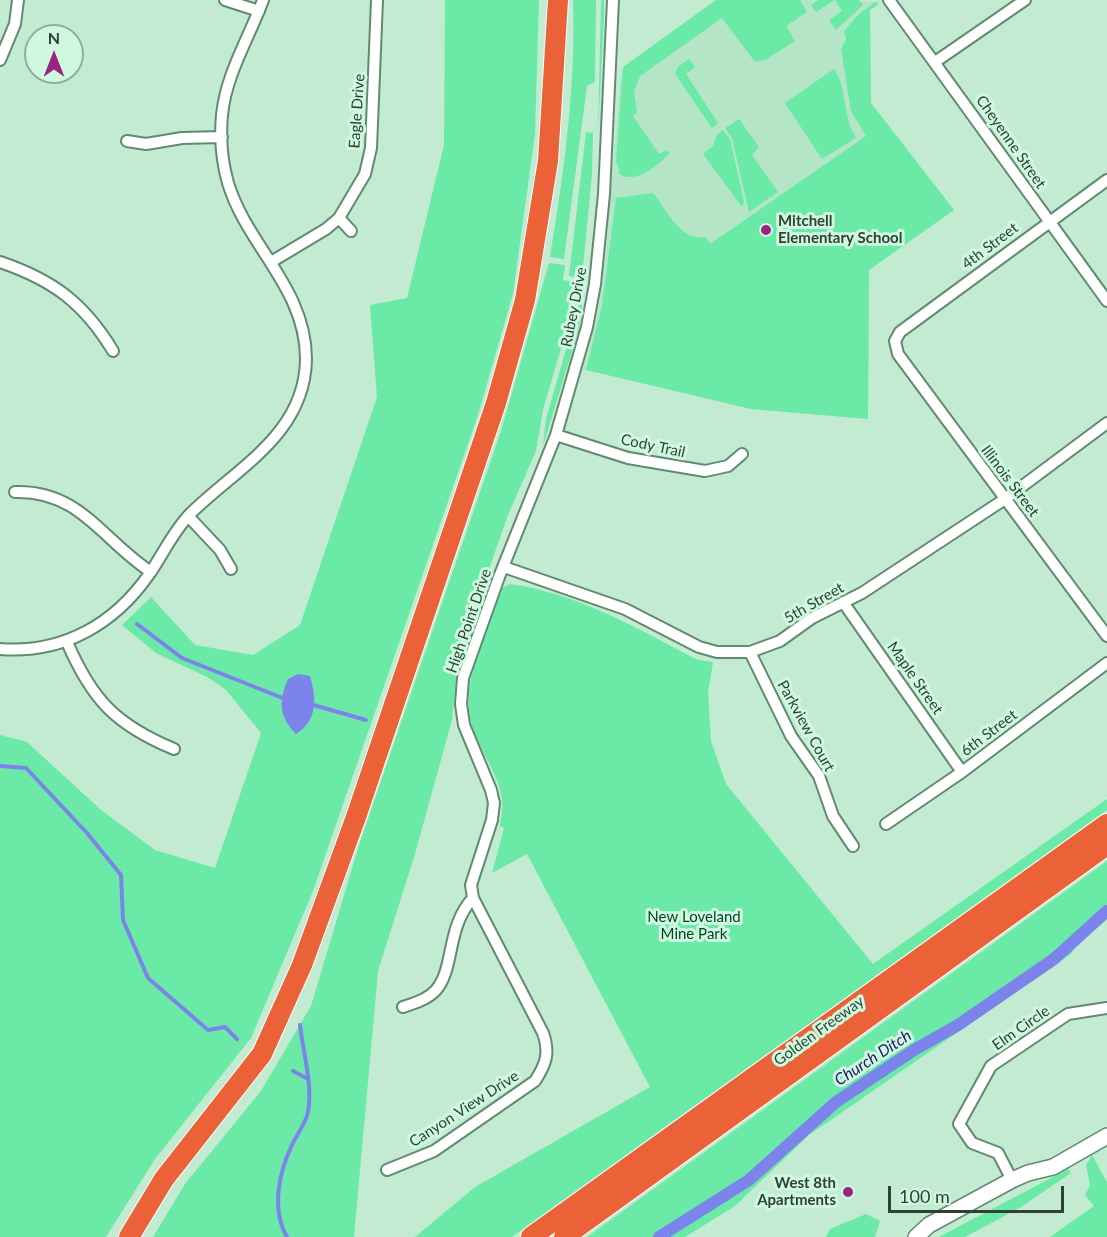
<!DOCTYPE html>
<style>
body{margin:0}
#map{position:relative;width:1107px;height:1237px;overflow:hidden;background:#c2ebd1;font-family:Lato,sans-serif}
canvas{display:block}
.north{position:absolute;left:24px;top:24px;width:60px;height:60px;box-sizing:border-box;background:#cff9de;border:2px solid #8faf9b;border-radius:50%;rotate:0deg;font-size:16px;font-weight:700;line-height:24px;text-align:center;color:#2f4036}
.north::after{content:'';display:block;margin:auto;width:21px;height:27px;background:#992581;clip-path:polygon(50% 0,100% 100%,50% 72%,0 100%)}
.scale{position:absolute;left:888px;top:1186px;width:176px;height:27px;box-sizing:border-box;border:3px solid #2f4036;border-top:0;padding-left:8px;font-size:18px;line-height:21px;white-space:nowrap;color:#2f4036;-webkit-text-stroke:4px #cff9de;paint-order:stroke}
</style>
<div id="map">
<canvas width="1107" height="1237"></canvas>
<div class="north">N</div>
<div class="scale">100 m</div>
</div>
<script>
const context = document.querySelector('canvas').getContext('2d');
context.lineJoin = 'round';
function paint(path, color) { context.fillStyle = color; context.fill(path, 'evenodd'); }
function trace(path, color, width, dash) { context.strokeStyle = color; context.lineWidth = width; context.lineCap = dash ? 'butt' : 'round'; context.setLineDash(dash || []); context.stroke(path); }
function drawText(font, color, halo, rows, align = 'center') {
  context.font = font + ' Lato,sans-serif'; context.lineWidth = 6; context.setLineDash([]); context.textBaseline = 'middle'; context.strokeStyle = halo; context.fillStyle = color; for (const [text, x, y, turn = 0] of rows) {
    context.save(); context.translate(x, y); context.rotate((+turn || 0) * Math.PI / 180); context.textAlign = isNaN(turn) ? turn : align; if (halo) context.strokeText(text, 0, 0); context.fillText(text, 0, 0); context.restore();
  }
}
const built = new Path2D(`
 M 716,0 L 883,1 L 870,10 L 871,103 L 954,210 L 869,270 L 868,419 L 751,409 L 583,369 L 596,319 L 606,251 L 621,69 Z`);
const green = new Path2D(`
 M 445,0 L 539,0 L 535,134 L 513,294 L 478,415 L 313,891 L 251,1038 L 155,1159 L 106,1237 L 0,1237 L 0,735 L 27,742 L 101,810 L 155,850 L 215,868 L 261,733 L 226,690 L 209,678 L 156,653 L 122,625 L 151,597 L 195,645 L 253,655 L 300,625 L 377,397 L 370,305 L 407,298 L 444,145 Z
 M 573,0 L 596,0 L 595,82 L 587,86 L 564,259 L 550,257 C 564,172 576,87 573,0 Z
 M 601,0 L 604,0 L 604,17 L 598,134 Z
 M 716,0 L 800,0 L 807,12 L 786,26 L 795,41 L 765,60 L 755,62 L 722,18 L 640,76 L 634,91 L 637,112 L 633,116 L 659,154 L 667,150 L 670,153 C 658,165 634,186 618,173 L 620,170 L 616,162 L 623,67 Z
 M 818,0 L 859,0 L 863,5 L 836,30 L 829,20 L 842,11 L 835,0 L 816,12 L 811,5 Z
 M 875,2 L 878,5 L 870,10 L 871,103 L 954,210 L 869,270 L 868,419 L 751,409 L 586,370 L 602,305 L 616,198 L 653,193 C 668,211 679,241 706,237 L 710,244 L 866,136 L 851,111 L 841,49 L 846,39 L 844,31 L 859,14 Z
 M 689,59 L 695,67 L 686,74 L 718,123 L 712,128 L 675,74 L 678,67 Z
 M 834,69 C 848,90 842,116 856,138 L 822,159 L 785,103 Z
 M 739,119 L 759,147 L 752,155 L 778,192 L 749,212 L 732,138 L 725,128 Z
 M 723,130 L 730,139 L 744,202 L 742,207 L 703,154 L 713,146 L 717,134 Z
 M 586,132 L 593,133 L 592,174 L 582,278 L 569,276 Z
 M 549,263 L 565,265 L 563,280 L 580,283 L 543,410 L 536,451 L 508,515 L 487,575 L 490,579 L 456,678 L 452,720 L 415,854 L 378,971 L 354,1237 L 153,1237 L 185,1184 L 261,1091 L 311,1006 L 359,845 L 501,431 Z
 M 586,280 L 578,332 L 543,446 L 546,419 Z
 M 510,584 C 577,593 638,629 698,660 L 713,662 L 708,693 L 711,741 L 726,784 L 873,964 L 1107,799 L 1107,810 L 512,1237 L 415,1237 L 475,1187 L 650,1087 L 527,854 L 492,873 L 504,828 L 500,826 C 501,818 503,807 502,799 C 498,770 475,746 470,717 C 462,675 489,626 502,588 Z
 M 1107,861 L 1107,913 L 1088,926 L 1071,954 L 809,1135 L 735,1206 L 685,1237 L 587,1237 Z
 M 1092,1155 L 1107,1182 L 1107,1237 L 1050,1237 L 1094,1206 L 1085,1195 L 1090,1185 L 1086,1165 Z
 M 1068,1169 L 1071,1173 L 1021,1207 L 965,1237 L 939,1237 Z
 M 866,1214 L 880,1221 L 875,1237 L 826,1237 L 830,1229 Z`);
const water = new Path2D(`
 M 298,674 L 310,676 C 317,699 317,721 296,734 C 279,717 278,702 288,679 Z`);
const stream = new Path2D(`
 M 137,624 L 182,658 L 285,699
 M 310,704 L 366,720
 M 0,766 L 26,768 L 87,833 L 121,875 L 123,920 L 148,978 L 208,1030 L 225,1027 L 237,1039
 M 293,1071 L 306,1078
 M 287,1237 C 271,1210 279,1172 292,1145 C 297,1134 306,1123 308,1112 C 313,1085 303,1052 300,1025`);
const canal = new Path2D(`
 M 659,1237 L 749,1180 L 836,1102 L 914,1050 L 958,1025 L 1054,959 L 1107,911`);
const street = new Path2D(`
 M 225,0 L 259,11
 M 889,0 L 1107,301
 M 0,60 L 15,24 L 18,0
 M 935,62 L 1025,0
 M 127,141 L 146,144 L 182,138 L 222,137
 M 1107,180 L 900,332 L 895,341 L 898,354 L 1107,636
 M 339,218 L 351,231
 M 0,262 C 53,280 84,303 113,351
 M 271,262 L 326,229 L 339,218 L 365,174 L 371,148 L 377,0
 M 556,435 L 628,458 L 705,471 L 728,466 L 742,454
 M 15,492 C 80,490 102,540 151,572
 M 188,516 L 220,550 L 231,569
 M 504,567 L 625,609 L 699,647 L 717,652 L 750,652 L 780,641 L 812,618 L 862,593 L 1005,499 L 1107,423
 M 843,602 L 962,772
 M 67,642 C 92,700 116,725 174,749
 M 0,649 C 63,654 115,624 150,573 C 163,554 174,530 191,513 C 238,467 305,434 306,359 C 306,288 247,246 228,183 C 222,162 220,137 222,115 C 226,74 249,38 263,0
 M 750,652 L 791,736 L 819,776 L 833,816 L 853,846
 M 886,824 L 962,772 L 1107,663
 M 403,1007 C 415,1003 428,999 436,990 C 455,968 446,927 473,898
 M 387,1170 L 434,1151 L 535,1081 C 546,1064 550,1053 543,1033 L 473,898 L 471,885 L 492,820 L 494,803 L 491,790 L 464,725 L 461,704 L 463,678 L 499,577 L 556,435 L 587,327 L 595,284 L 604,194 L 613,0
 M 1012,1180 L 998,1153 L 972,1143 L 959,1124 L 991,1066 L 1068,1014 L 1107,1008`);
const secondary = new Path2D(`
 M 916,1237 L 929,1225 L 1012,1180 L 1028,1173 L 1053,1167 L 1107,1136`);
const highway = new Path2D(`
 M 129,1237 L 164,1179 L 262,1054 L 302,965 L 356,817 L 496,403 L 525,300 L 548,161 L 558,0
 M 531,1237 L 1107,824
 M 564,1237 L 1107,845`);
const markers = [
 [766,230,6,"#992581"],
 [848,1192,6,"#992581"]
];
const streetNames = [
 ["Eagle Drive",357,111,-86],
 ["Cheyenne Street",1011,142,55],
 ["4th Street",990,246,-37],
 ["Rubey Drive",574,307,-79],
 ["Cody Trail",653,446,12],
 ["Illinois Street",1010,481,53],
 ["5th Street",814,603,-30],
 ["High Point Drive",469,621,-71],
 ["Maple Street",915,678,55],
 ["Parkview Court",806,726,61],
 ["6th Street",989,733,-37],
 ["Elm Circle",1021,1028,-35],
 ["Golden Freeway",819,1031,-36],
 ["Canyon View Drive",464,1109,-33]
];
const poiNames = [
 ["Mitchell",778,221],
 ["Elementary School",778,238],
 ["West 8th",836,1183,"right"],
 ["Apartments",836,1200,"right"]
];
const parkNames = [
 ["New Loveland",694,917],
 ["Mine Park",694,934]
];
const waterNames = [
 ["Church Ditch",873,1058,-33]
];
paint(built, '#b3e5c6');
paint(green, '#6aeaa6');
paint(water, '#7c84ec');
trace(stream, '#7c84ec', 4);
trace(canal, '#7c84ec', 12);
trace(street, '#628971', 14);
trace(secondary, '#628971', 18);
trace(highway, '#fff', 22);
trace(street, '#fff', 10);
trace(secondary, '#fff', 15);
trace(highway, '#eb6238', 20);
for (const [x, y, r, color] of markers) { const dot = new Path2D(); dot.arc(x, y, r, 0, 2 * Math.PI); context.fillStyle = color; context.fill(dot); trace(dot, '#cff9de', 2); }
drawText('15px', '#2f4036', '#cff9de', streetNames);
drawText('bold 15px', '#2f4036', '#cff9de', poiNames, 'left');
drawText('15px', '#043e24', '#cff9de', parkNames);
drawText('italic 16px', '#201570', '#cff9de', waterNames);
</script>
